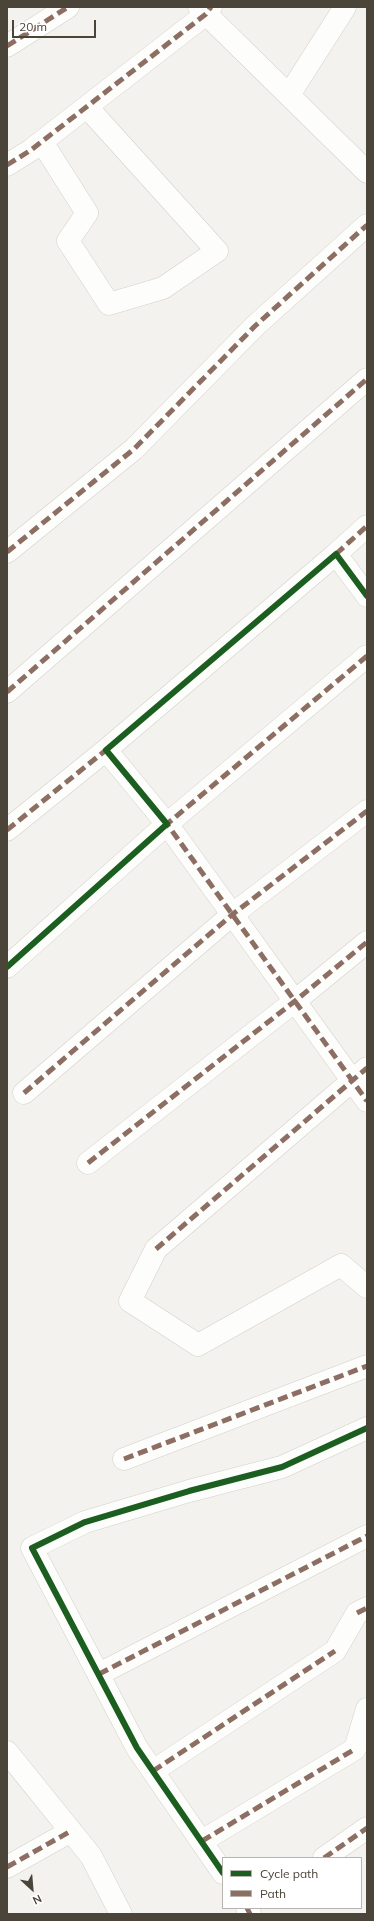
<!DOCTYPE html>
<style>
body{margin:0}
#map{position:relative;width:374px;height:1921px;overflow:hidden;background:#f4f2ee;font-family:Mulish,sans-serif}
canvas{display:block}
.frame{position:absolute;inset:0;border:8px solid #4b4439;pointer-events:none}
.legend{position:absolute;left:222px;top:1857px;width:140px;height:52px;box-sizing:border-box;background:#fff;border:1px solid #b7b4b0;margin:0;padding:5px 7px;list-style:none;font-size:12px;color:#4b4439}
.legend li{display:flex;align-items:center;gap:8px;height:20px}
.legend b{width:20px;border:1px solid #b7b4b0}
.north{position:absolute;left:12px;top:1869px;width:40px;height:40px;-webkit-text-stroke:3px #fff;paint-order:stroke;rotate:154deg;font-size:11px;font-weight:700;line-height:16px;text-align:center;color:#4b4439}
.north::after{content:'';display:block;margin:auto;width:14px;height:18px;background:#4b4439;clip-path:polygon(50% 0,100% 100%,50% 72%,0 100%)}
.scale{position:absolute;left:12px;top:20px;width:84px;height:18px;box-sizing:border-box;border:2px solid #4b4439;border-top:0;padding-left:5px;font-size:12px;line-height:14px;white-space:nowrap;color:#4b4439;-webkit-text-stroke:3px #fff;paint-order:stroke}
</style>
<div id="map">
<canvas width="374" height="1921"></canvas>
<div class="frame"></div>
<ul class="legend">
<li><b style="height:5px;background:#1b5e20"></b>Cycle path</li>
<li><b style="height:5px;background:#8d6e63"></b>Path</li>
</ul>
<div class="north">N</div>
<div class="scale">20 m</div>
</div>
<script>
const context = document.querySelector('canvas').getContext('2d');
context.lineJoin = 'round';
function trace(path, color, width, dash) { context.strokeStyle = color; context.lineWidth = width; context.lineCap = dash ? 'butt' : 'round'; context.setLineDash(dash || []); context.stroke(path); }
const street = new Path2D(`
 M 199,7 L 367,172
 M 7,46 L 68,7
 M 289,95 L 345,7
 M 42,142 L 87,213 L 68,241 L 109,304 L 163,288 L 217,251 L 87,107
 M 7,165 L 31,150 L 206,14 L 211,7
 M 7,552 L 134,449 L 255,326 L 367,225
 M 336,554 L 367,526
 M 367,656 L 167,824 L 367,1101
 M 7,692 L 367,379
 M 7,830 L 106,750
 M 7,967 L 167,824 L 106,750 L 336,554 L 367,596
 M 367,1068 L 156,1249 L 130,1301 L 198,1345 L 341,1265 L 367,1287
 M 24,1093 L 233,914 L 367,811
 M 88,1163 L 295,1001 L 367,942
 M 124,1459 L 367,1366
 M 99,1674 L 367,1536
 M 7,1752 L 91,1856 L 121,1914
 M 153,1771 L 335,1651 L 357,1613 L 367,1608
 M 202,1841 L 355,1749 L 367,1709
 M 324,1858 L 367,1828
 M 7,1867 L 71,1831
 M 223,1873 L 137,1748 L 32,1548 L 85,1522 L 189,1491 L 282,1467 L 367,1428
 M 247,1908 L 250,1914`);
const quiet = new Path2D(`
 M 7,46 L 68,7
 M 7,165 L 31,150 L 206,14 L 211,7
 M 7,552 L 134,449 L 255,326 L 367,225
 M 336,554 L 367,526
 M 367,656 L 167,824 L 367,1101
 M 7,692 L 367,379
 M 7,830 L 106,750
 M 24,1093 L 233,914 L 367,811
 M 88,1163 L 295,1001 L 367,942
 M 156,1249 L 367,1068
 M 124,1459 L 367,1366
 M 357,1613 L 367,1608
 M 99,1674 L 367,1536
 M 153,1771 L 335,1651
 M 202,1841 L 355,1749
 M 324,1858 L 367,1828
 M 7,1867 L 71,1831
 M 247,1908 L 250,1914`);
const cycleway = new Path2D(`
 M 7,967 L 167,824 L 106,750 L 336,554 L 367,596
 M 223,1873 L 137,1748 L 32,1548 L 85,1522 L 189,1491 L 282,1467 L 367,1428`);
trace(street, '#d2d0cb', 23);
trace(street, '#fdfdfc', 22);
trace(quiet, '#8d6e63', 5, [10, 5]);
trace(cycleway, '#1b5e20', 6);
</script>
